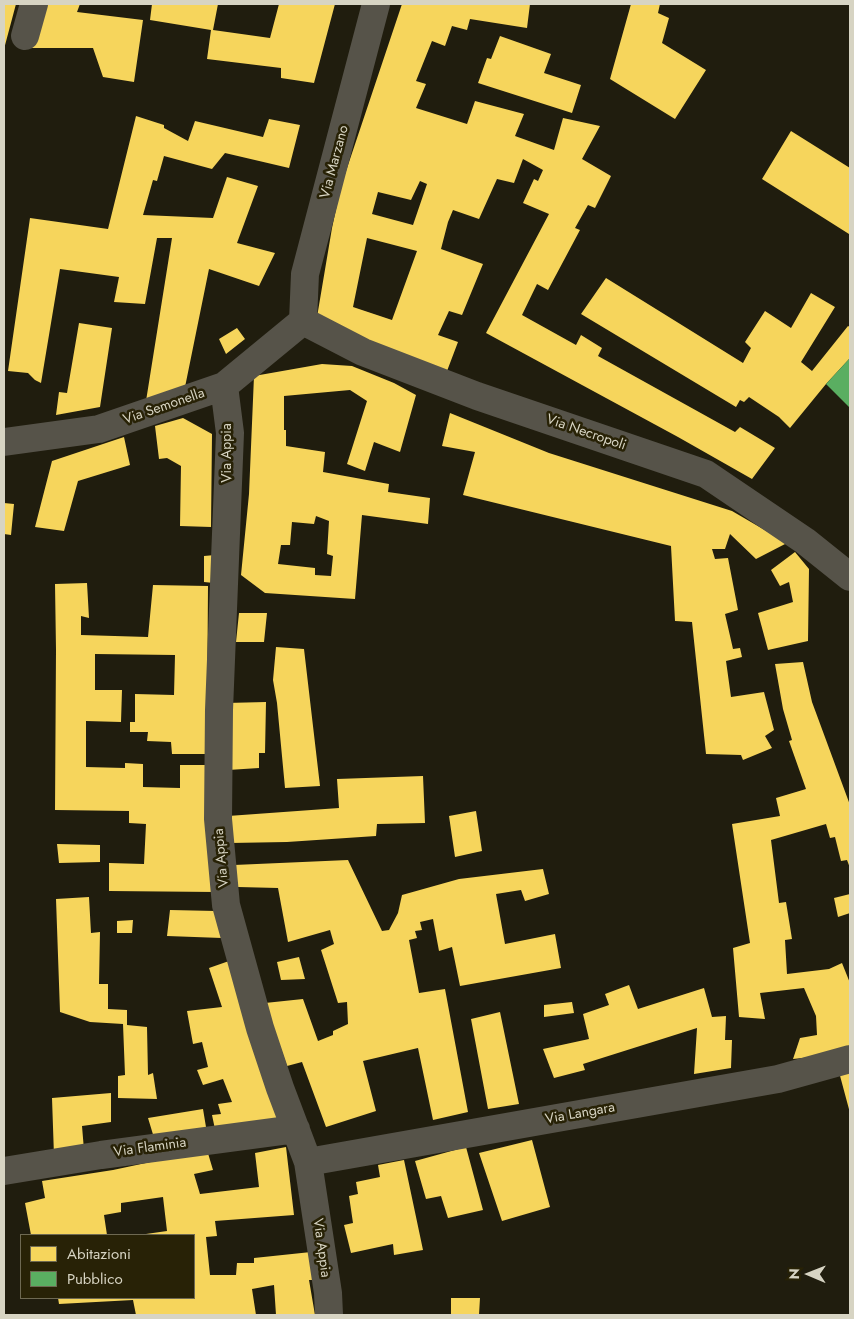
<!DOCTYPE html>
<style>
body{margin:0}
#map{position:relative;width:854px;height:1319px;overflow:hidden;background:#201d0e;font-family:Jost,sans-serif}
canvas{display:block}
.frame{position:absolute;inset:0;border:5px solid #d7d4c3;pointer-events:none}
.legend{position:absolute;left:20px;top:1234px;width:175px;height:65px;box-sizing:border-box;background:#282206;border:1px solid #6e6952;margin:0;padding:6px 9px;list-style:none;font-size:15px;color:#d7d4c3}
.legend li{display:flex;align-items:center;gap:10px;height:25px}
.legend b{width:25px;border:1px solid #6e6952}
.north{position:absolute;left:784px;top:1249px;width:50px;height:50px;-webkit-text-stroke:4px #282206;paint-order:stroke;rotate:271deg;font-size:14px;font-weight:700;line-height:20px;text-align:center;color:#d7d4c3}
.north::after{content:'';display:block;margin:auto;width:18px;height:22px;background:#d7d4c3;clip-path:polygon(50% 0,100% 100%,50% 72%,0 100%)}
</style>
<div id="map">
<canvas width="854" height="1319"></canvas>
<div class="frame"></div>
<ul class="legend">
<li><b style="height:14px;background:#f6d55c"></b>Abitazioni</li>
<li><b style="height:14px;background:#5aae61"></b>Pubblico</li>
</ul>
<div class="north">N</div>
</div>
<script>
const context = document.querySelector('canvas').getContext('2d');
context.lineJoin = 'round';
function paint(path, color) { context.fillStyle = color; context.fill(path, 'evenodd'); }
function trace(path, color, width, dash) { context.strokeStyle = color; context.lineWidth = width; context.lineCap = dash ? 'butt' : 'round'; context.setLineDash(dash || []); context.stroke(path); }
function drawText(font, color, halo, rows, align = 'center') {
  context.font = font + ' Jost,sans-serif'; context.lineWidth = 5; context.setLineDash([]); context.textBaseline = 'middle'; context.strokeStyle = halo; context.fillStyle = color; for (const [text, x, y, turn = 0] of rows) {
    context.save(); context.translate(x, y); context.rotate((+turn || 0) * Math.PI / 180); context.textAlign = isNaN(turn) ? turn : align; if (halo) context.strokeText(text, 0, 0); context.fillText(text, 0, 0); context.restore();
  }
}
const homes = new Path2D(`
 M 4,4 L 16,4 L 4,49 Z
 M 42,4 L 80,4 L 77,12 L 143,20 L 134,82 L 103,77 L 93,48 L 29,48 Z
 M 152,4 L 218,4 L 213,30 L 270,38 L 279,4 L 335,4 L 314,83 L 281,78 L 281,68 L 207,59 L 211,30 L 150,20 Z
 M 402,4 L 530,4 L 527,28 L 470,19 L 467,30 L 452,26 L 445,46 L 432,41 L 416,81 L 426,84 L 416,108 L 467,124 L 475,101 L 524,114 L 515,136 L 554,150 L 563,118 L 600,126 L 582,159 L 611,176 L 595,208 L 588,205 L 575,228 L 580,230 L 548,290 L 537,284 L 522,315 L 576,345 L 581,335 L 602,348 L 598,356 L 735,432 L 740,427 L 775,448 L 752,479 L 678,437 L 486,333 L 549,214 L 523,203 L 534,179 L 538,181 L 543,170 L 523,159 L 514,183 L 497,179 L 479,219 L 453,210 L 448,222 L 441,249 L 483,264 L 462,315 L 449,311 L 438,335 L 458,342 L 444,379 L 316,323 L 332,228 L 341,186 ZM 420,181 L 427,184 L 413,225 L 372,214 L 378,192 L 411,200 ZM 367,238 L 417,251 L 392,320 L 353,307 Z
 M 631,4 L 660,4 L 658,13 L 669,18 L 662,43 L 706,70 L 675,119 L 610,79 Z
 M 500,36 L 551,54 L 544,73 L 581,85 L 572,113 L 478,83 L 487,58 L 491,59 Z
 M 136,116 L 164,125 L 164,128 L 188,141 L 195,121 L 263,137 L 269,119 L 300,125 L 289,168 L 225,153 L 212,169 L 164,156 L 157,181 L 153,180 L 143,215 L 213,218 L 227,177 L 258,186 L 237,243 L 275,253 L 259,286 L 209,269 L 184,392 L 146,401 L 172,238 L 157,238 L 145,304 L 114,302 L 119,277 L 60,269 L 41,383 L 35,380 L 28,373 L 8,371 L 30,218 L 108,229 Z
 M 791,131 L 850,168 L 849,234 L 762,179 Z
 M 606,278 L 743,363 L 751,348 L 745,342 L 765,311 L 791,328 L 811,293 L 835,307 L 801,362 L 812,371 L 848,326 L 850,327 L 850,358 L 826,384 L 790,428 L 779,417 L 749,397 L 744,402 L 740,400 L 736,407 L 581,314 Z
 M 79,323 L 112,328 L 100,407 L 56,415 L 59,392 L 67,393 Z
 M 237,328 L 245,339 L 226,354 L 219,339 Z
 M 322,364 L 352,366 L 394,383 L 416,395 L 400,452 L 374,442 L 365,471 L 347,464 L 367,401 L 350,390 L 284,396 L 284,430 L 286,430 L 286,446 L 325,452 L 323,472 L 389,484 L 388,492 L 430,498 L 428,524 L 362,515 L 355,599 L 265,593 L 241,575 L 249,494 L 254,376 ZM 316,516 L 329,521 L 327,554 L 333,556 L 331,576 L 315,575 L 315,568 L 278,564 L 281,545 L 290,545 L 292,522 L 314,524 Z
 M 450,413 L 549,453 L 732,511 L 787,543 L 756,559 L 730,534 L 725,549 L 712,549 L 715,559 L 728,558 L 738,610 L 725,614 L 733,649 L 740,648 L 742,657 L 726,661 L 731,697 L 764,692 L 774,730 L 765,736 L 772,748 L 743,760 L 741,755 L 706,754 L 692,622 L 675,621 L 671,546 L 463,495 L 475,452 L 442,446 Z
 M 183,418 L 212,434 L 211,527 L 180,526 L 181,466 L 167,458 L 159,459 L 155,426 Z
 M 124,437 L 130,465 L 78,481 L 64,531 L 35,527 L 52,461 Z
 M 4,503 L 14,504 L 11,535 L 4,534 Z
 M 795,552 L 809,569 L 808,641 L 768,650 L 758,613 L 793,602 L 789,582 L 780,586 L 771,570 Z
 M 215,555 L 214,583 L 204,582 L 204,556 Z
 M 87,583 L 89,618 L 81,616 L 81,635 L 148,637 L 153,585 L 208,586 L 207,722 L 209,754 L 172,754 L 171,742 L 147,741 L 148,732 L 130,732 L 130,722 L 135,722 L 135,694 L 174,695 L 175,655 L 95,654 L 95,690 L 122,690 L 121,722 L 86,721 L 86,767 L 125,768 L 125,763 L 143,764 L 143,787 L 180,788 L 180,765 L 208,765 L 216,892 L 109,891 L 109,863 L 144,864 L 146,824 L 129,823 L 129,811 L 55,810 L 56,650 L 55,584 Z
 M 239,613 L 267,613 L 264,642 L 236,642 Z
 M 276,647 L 304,649 L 320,786 L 285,788 L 277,703 L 273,680 Z
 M 803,662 L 812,702 L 850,805 L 850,868 L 847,860 L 841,861 L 835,837 L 830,838 L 826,824 L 771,840 L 779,903 L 786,902 L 792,939 L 785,940 L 787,974 L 829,969 L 842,963 L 850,983 L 850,1053 L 793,1059 L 800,1038 L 817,1035 L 816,1016 L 804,988 L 760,993 L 765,1019 L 739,1017 L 733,948 L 750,943 L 732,824 L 780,816 L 776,798 L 806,789 L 789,741 L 792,740 L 783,709 L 775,664 Z
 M 266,702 L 265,753 L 259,753 L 259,768 L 228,770 L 226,703 Z
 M 423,776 L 425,823 L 377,824 L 376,836 L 287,842 L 230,843 L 228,816 L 339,808 L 337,779 Z
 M 476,811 L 482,851 L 455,857 L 449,816 Z
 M 57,844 L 100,845 L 100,862 L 59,863 Z
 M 348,860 L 382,931 L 389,930 L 398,913 L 402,895 L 459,879 L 543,869 L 549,894 L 525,901 L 521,890 L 496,894 L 505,944 L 555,934 L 561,968 L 460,986 L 452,947 L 439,951 L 433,919 L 420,922 L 422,930 L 415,931 L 417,938 L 409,940 L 419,993 L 445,989 L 468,1112 L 433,1120 L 418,1048 L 363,1061 L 376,1111 L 326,1127 L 302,1062 L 287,1066 L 265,1003 L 303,999 L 318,1041 L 333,1035 L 333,1031 L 348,1024 L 347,1002 L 338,1003 L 321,950 L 334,944 L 330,930 L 288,942 L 278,888 L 238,887 L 234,865 Z
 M 850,894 L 850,913 L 838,917 L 834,898 Z
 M 89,897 L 91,933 L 100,932 L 99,984 L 108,984 L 108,1009 L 127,1010 L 127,1025 L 147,1027 L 148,1075 L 153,1073 L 157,1099 L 118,1098 L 118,1076 L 125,1075 L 123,1024 L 90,1022 L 60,1012 L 56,899 Z
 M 170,910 L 216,911 L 222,938 L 167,936 Z
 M 133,920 L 132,933 L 117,933 L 117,921 Z
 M 299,957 L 305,979 L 281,980 L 277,962 Z
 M 229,961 L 284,1120 L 216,1134 L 212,1115 L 221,1114 L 218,1104 L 232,1102 L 223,1079 L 203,1085 L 197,1070 L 208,1067 L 202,1042 L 193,1044 L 187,1011 L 222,1007 L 209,968 Z
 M 629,985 L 638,1009 L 704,988 L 712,1017 L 726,1016 L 725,1040 L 732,1040 L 731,1068 L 694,1074 L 697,1028 L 583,1064 L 585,1070 L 554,1078 L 543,1049 L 589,1039 L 583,1014 L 609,1005 L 605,994 Z
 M 572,1002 L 574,1013 L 544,1017 L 544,1005 Z
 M 500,1012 L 519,1104 L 488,1109 L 471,1019 Z
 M 850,1068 L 850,1113 L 839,1072 Z
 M 111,1093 L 111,1122 L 82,1126 L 84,1150 L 54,1156 L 52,1098 Z
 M 203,1109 L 207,1133 L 155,1141 L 148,1118 Z
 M 532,1140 L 550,1207 L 502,1221 L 479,1153 Z
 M 286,1147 L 294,1215 L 215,1221 L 217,1236 L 206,1237 L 210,1275 L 236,1275 L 237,1263 L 254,1263 L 254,1258 L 311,1252 L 313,1280 L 309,1280 L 315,1315 L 276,1315 L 274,1285 L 252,1289 L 256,1315 L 136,1315 L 133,1300 L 59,1304 L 58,1298 L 194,1298 L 194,1235 L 139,1235 L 167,1231 L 163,1197 L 121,1203 L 121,1212 L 104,1215 L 107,1235 L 31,1235 L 25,1203 L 45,1198 L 42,1181 L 113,1170 L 207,1150 L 213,1170 L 194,1174 L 200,1194 L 259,1187 L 255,1153 Z
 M 466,1147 L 483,1210 L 448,1218 L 441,1196 L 426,1199 L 415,1161 Z
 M 404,1160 L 423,1250 L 394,1255 L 393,1244 L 351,1253 L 344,1225 L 353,1223 L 349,1196 L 358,1194 L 356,1182 L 380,1177 L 378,1165 Z
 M 451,1298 L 480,1298 L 479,1315 L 451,1315 Z`);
const public = new Path2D(`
 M 850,358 L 850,408 L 826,384 Z`);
const minor = new Path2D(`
 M 25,36 L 34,4
 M 303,321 L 363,352 L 477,396 L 706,474 L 805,541 L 850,577
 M 303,321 L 305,274 L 376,4
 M 224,386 L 230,433 L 219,710 L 218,819 L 226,905 L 260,1028 L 280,1088 L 308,1162 L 328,1293 L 329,1315
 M 4,442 L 99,429 L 224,386 L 303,321
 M 308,1162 L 778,1079 L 850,1059
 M 4,1171 L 101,1155 L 296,1129`);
const streetNames = [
 ["Via Marzano",335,162,-75],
 ["Via Semonella",164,407,-19],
 ["Via Necropoli",586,433,19],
 ["Via Appia",228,453,-90],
 ["Via Appia",222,858,-95],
 ["Via Langara",580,1114,-10],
 ["Via Flaminia",150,1148,-8],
 ["Via Appia",321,1248,82]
];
paint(homes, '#f6d55c');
paint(public, '#5aae61');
trace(minor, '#565349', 28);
drawText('14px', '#d7d4c3', '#282206', streetNames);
</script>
